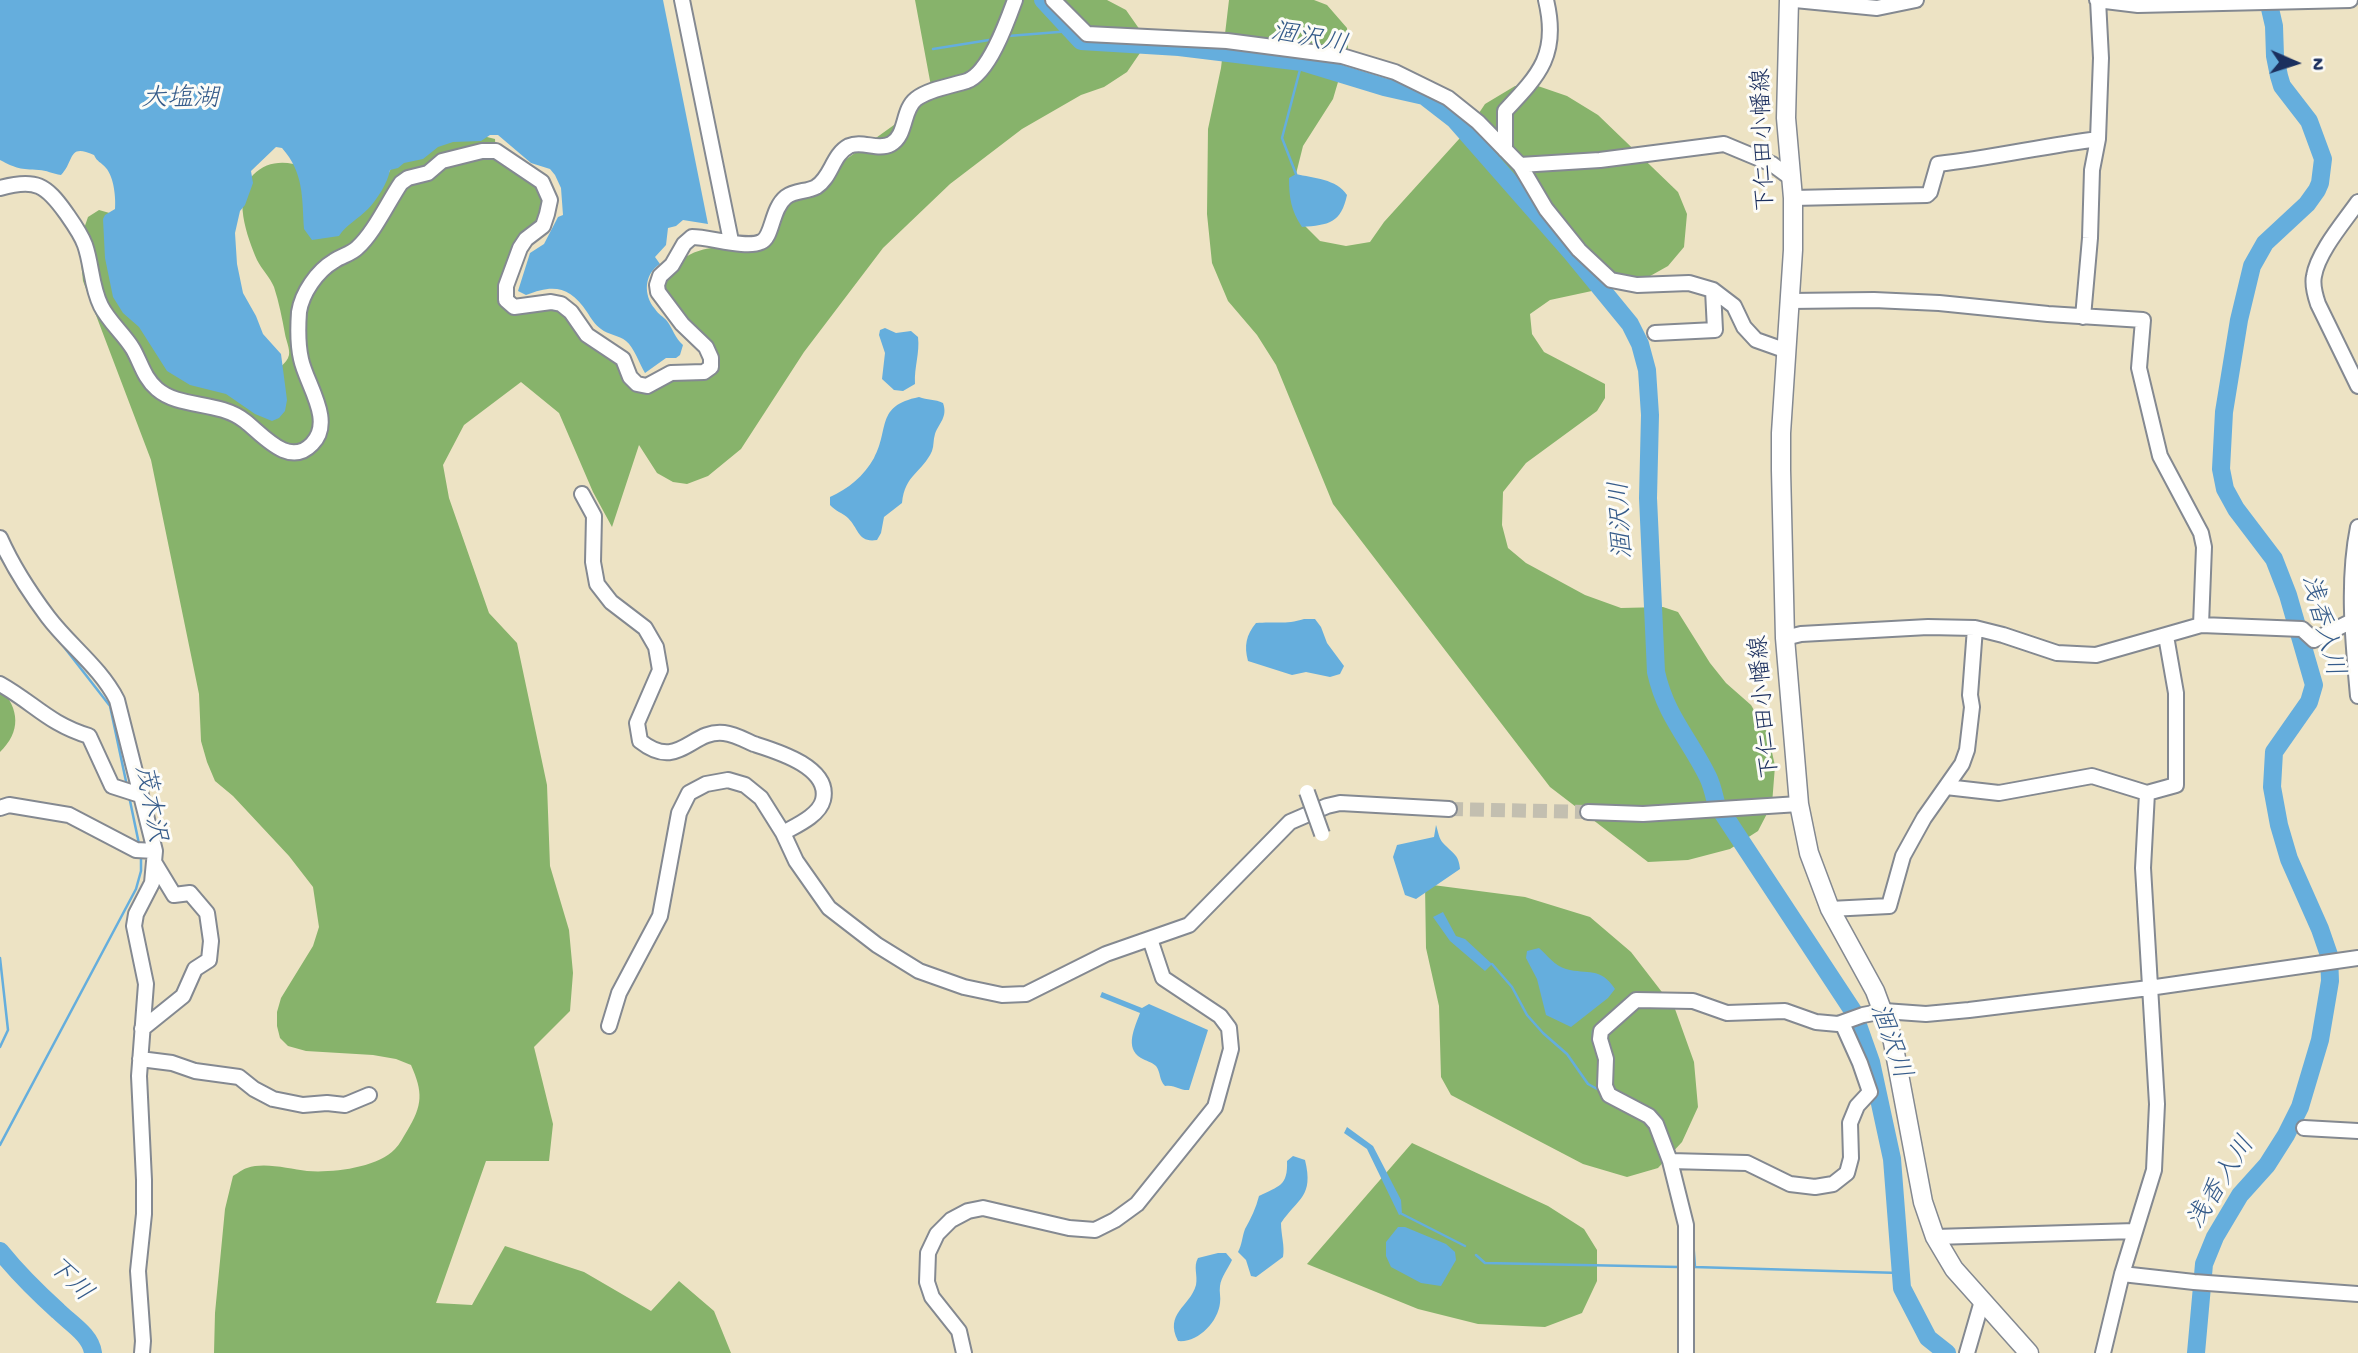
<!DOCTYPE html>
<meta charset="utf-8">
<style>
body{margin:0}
#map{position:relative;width:2358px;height:1353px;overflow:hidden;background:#ede3c4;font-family:"Gochi Hand",sans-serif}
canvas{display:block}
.north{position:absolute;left:2260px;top:28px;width:70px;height:70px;-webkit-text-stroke:5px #fdfcf7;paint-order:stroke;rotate:93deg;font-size:19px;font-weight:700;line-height:28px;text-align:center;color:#1b2f5e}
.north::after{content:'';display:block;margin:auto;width:24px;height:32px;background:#1b2f5e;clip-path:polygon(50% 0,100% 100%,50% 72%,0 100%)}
</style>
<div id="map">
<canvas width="2358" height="1353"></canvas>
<div class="north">N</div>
</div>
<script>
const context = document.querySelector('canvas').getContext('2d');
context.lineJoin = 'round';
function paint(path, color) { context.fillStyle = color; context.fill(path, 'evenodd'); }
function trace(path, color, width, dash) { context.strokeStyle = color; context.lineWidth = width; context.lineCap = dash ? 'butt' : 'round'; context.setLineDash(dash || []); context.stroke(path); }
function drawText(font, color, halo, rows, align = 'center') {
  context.font = font + ' "Gochi Hand","Klee One",sans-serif'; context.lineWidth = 6; context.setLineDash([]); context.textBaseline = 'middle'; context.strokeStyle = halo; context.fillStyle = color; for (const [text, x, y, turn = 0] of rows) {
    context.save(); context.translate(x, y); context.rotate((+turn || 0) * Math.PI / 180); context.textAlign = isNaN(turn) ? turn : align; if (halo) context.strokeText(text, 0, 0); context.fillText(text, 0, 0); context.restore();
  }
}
const forest = new Path2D(`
 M 915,0 L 1107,0 L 1126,10 L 1140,30 L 1140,53 L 1127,72 L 1104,87 L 1081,95 L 1022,129 L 950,184 L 883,248 L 804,352 L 741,449 L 708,476 L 687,484 L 673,482 L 657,473 L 639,445 L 612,527 L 593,492 L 559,413 L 521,382 L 464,425 L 443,465 L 449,498 L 489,613 L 517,643 L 547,785 L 550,866 L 569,930 L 573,973 L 570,1011 L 534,1047 L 553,1124 L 549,1161 L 486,1161 L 436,1303 L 472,1305 L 505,1246 L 584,1272 L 651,1311 L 679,1281 L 714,1311 L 731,1353 L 214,1353 L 215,1313 L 225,1209 L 233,1176 C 238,1173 243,1169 247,1168 C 265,1162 289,1169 307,1171 C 332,1173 377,1168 395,1149 C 400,1144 403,1137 407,1131 C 423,1105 423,1092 411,1065 L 396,1059 L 373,1055 L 306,1051 L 288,1046 L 280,1038 L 277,1026 L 277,1012 L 281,998 L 313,946 L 319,927 L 313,887 L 289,856 L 233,796 L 215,781 L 207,762 L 201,741 L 199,694 L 151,460 L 83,281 L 79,243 L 88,217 L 99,210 L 113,214 L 271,373 C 277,369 287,364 289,355 C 290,349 286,340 285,334 C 282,318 279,302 274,287 C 270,277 262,270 257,260 C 247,236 232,196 253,175 C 285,142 337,184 368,201 L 376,198 L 399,153 L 463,131 L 495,139 L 496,156 L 539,185 L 546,203 L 539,224 L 521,241 L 503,303 L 552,307 L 567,315 L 619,363 L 633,387 L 716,370 L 713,349 L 662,286 C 680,244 719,244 758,249 L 781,206 L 933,97 Z
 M 1229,0 L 1314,0 L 1327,5 L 1347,28 L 1348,48 L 1333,99 L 1303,146 L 1291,194 L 1298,219 L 1320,241 L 1346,246 L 1370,242 L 1384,222 L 1469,128 L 1485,104 L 1515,86 L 1535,85 L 1567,96 L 1598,115 L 1678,192 L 1687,214 L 1684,247 L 1668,266 L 1643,280 L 1550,300 L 1530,314 L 1532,334 L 1544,352 L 1605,384 L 1605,398 L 1597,411 L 1526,463 L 1503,492 L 1502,525 L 1508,548 L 1526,563 L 1585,595 L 1621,608 L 1663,607 L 1678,612 L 1710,663 L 1726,683 L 1751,705 L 1768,734 L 1775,766 L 1772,804 L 1758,831 L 1730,849 L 1688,860 L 1648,862 L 1550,787 L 1333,504 L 1276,365 L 1257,335 L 1228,301 L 1212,263 L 1207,214 L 1208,129 L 1221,68 Z
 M 0,688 C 20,709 21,732 0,752 Z
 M 1425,884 L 1525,897 L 1590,917 L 1631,952 L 1675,1009 L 1694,1062 L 1698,1107 L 1682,1142 L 1658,1168 L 1627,1177 L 1583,1164 L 1451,1095 L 1441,1077 L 1439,1006 L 1426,948 Z
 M 1412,1143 L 1548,1206 L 1584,1229 L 1597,1250 L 1597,1281 L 1582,1313 L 1545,1327 L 1478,1324 L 1418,1309 L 1307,1264 Z`);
const water = new Path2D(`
 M 0,0 L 663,0 L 708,224 L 683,220 L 676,226 L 668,228 L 666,245 L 655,257 L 660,264 C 644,274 643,295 655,309 C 658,314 664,317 667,321 C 673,329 675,338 683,345 L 680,355 L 676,358 L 666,358 L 645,373 C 640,365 634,347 626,341 C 619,335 608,335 601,329 C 595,325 591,318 587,312 C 570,286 553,284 526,295 L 518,291 L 530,253 L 544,244 L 558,217 L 563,215 L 561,188 L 555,175 L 550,169 L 531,163 L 498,135 L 490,135 L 481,141 L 453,142 L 438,147 L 423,159 L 404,163 L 398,168 L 390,170 C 388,182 377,200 368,209 C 358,219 346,225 339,236 L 312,240 L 304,229 C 302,197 304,173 282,148 L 276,147 L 251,171 L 253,183 L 245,205 L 240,211 L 235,233 L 237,264 L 243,293 L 256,316 L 263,334 L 281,354 L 287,400 L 285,411 L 279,418 L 272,421 L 255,414 L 226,394 L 190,385 L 167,371 L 139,327 L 123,313 L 113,297 L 105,258 L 103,219 L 105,215 L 115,209 C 116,198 114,177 106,168 C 101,162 97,162 94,155 C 67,143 75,161 61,175 C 53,174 46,170 39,170 C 20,169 17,169 0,160 Z
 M 1296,174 C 1313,178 1337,179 1347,195 C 1341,223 1329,225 1302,227 C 1291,211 1289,197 1289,178 Z
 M 885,328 L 896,333 L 911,331 L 918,337 C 920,353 914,367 915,384 L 903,391 L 894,390 L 882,379 L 885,353 L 879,335 L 880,330 Z
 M 919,397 C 927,400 935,399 943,403 C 948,417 939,423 935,434 C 933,440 934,446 932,451 C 922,473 905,474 902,503 L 884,517 L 881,533 L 877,540 C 858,543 859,529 848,518 C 843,513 835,511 830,505 L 830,497 C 848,489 864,476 874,458 C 890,429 875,406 919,397 Z
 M 1304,619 L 1315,619 L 1321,627 L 1327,643 L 1344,666 L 1340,674 L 1330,677 L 1306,672 L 1292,675 L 1248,661 C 1244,646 1246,635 1256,623 C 1274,621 1285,625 1304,619 Z
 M 1436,825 C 1438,831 1439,839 1443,843 C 1452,853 1459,854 1460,869 L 1416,899 L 1405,895 L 1393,857 L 1397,845 L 1434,837 Z
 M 1443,912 L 1456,936 L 1465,939 L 1492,964 L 1485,971 L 1450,941 L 1433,917 Z
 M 1539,948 C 1547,955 1555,966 1566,969 C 1588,975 1600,966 1615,989 L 1608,998 L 1571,1027 L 1546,1015 L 1537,979 L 1526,958 L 1527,951 Z
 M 1102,992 L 1142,1008 L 1149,1004 L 1208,1030 L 1189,1090 C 1180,1091 1175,1084 1165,1086 C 1159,1080 1161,1073 1156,1066 C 1152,1062 1146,1061 1141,1058 C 1124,1048 1135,1027 1140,1013 L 1100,997 Z
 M 1347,1127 L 1373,1146 L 1401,1200 L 1402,1214 L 1399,1215 L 1367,1149 L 1344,1133 Z
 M 1293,1156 L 1305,1160 C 1314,1197 1298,1198 1281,1223 C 1281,1235 1285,1246 1283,1257 L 1256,1277 L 1251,1276 L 1246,1260 L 1238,1252 C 1242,1245 1242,1237 1245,1229 C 1251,1218 1256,1208 1259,1196 C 1279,1186 1288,1186 1287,1161 Z
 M 1398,1227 L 1405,1227 L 1446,1244 L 1455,1252 L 1456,1260 L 1441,1286 L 1421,1283 L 1391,1267 L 1386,1256 L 1386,1242 Z
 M 1218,1253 L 1226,1253 L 1232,1260 C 1228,1269 1221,1277 1220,1286 C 1219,1292 1221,1297 1220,1303 C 1218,1322 1198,1343 1178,1341 C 1164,1313 1190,1307 1196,1285 C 1198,1275 1193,1267 1198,1258 Z`);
const stream = new Path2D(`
 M 1008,36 L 1071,31
 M 933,49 L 989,40
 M 1296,174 L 1282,138 L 1302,62
 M 0,556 L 16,581
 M 57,638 L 110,706 L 127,786
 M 129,796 L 139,844
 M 0,958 L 8,1030 L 0,1047
 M 1492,964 L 1512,987 L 1527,1015 L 1543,1033 L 1567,1054 L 1588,1084 L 1599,1090 L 1601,1094
 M 1621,1004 L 1629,997
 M 1593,1041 L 1593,1031 L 1596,1028
 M 0,1145 L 136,889 L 141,871 L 141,854
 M 1402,1214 L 1465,1246
 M 1692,1226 L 1695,1267
 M 1476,1255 L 1485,1263 L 1679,1267
 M 1694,1267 L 1900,1273`);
const river = new Path2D(`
 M 1043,0 L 1081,41 L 1179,47 L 1302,62 L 1384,87 L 1424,96 L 1455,120 L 1571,252 L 1630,324 L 1640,344 L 1647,370 L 1650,415 L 1648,498 L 1656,672 C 1666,717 1689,738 1708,777 C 1712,785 1714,795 1716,803 L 1853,1011 L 1871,1062 L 1892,1159 L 1902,1288 L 1928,1338 L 1947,1353
 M 0,1251 C 17,1272 38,1293 58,1311 C 70,1323 91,1335 93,1353
 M 2196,1353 L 2204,1264 L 2215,1237 L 2240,1195 L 2267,1165 L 2286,1135 L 2300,1107 L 2320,1040 L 2330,981 L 2329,955 L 2320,929 L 2289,859 L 2279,825 L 2272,787 L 2274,752 L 2309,702 L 2314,685 L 2288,595 L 2274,559 L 2236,509 L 2225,489 L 2221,469 L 2224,412 L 2239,320 L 2252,266 L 2265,243 L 2307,204 L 2317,190 L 2320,183 L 2323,159 L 2309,121 L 2282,86 L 2279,76 L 2275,56 L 2274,26 L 2268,0`);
const minorTunnel = new Path2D(`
 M 1449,809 L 1588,812`);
const minor = new Path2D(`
 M 682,0 L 731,241
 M 1053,0 L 1087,34 L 1227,41 L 1342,56 L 1395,72 L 1448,98 L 1478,122 L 1520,165 L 1546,209 L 1579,250 L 1611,280 L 1637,285 L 1689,283 L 1713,290 L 1734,306 L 1744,327 L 1756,340 L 1787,351
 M 1795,0 L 1877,8 L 1916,0
 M 2097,0 L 2138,5 L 2350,0
 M 1505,150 L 1505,111 C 1540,74 1559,54 1546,0
 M 1520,165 L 1600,160 L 1724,144 L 1772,164 L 1791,178
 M 0,188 C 36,178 46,185 66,213 C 73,223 81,234 85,245 C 92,265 91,286 101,306 C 109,322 124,334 133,349 C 141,363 144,378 157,389 C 180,409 218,400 245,421 C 263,435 289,468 312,444 C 335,421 306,384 301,359 C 298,346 298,326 299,312 C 302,293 317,271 334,261 C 341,256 351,254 357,248 C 374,233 388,202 401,183 L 408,178 L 428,173 L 442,161 L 482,151 L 496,151 L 542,182 L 550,200 L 547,214 L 543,226 L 526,239 L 520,248 L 506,286 L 506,300 L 514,307 L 551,302 L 561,304 L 571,312 L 587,335 L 623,359 L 630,377 L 637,384 L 647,386 L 671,373 L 704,372 L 711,367 L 711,358 L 706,347 L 682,324 L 658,292 L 657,285 L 660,276 L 672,265 L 684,244 L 692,237 C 710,237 746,249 761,242 C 773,237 771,209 786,197 C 795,190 807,192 816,187 C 832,177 832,155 849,146 C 862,140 878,151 891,144 C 907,135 902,110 916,99 C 929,89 951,86 967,81 C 989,73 1007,22 1015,0
 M 1793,198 L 1927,195 L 1930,192 L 1938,164 C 1992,158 2043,146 2098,139
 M 2358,202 C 2344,222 2318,252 2314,276 C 2312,285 2315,295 2318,304 L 2358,386
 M 1789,301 L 1874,300 L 1939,303 L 2048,314 L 2143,320 L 2139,368 L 2160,456 L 2201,533 L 2204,547 L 2201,625
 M 2083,317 L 2090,238 L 2092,170 L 2098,139 L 2101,58 L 2098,0
 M 1655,333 L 1715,330 L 1713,290
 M 582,494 L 594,516 L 593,562 L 597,584 L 611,602 L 645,628 L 656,647 L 660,670 L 637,723 L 640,741 C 679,772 691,729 724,733 C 734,734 745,740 754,744 C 776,751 831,767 823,800 C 819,816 795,826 783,833
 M 2358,527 C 2347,582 2353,641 2358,696
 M 0,538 C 12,565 30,593 48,617 C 70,646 100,667 117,700 L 155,851 L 152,883 L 136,914 L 134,926 L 146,984 L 139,1076 L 144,1180 L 144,1214 L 138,1271 L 143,1341 L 142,1353
 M 1785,638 L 1801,634 L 1928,627 L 1975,628 L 2003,635 L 2057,653 L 2096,655 L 2201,625 L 2302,629 L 2314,640 L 2358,618
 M 0,684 C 34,703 49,724 89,736 L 112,786 L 140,795
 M 1946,787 L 1999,793 L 2092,776 L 2147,793
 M 0,808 L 9,805 L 69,815 L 136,850 L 155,851
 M 1588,812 L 1643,814 L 1799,804
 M 1830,909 L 1889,906 L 1903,856 L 1924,818 L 1962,764 L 1967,750 L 1972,707 L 1970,695 L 1975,628
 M 609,1026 L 619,993 L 660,916 L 679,813 L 689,793 L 706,784 L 728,780 L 745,785 L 761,798 L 783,833 L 796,861 L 829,908 L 877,945 L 919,971 L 964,987 L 1002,995 L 1026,994 L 1106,954 L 1189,925 L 1290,822 L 1327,806 L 1340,803 L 1449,809
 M 142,1029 L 183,996 L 195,969 L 209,960 L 211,941 L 207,913 L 190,893 L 174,895 L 154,862
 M 140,1059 L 172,1063 L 195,1071 L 239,1077 L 254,1089 L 273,1099 L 303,1105 L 327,1103 L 345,1105 L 369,1095
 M 2304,1128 L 2358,1131
 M 1670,1161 L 1747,1163 L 1790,1184 L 1815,1187 L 1833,1184 L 1847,1173 L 1851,1158 L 1850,1123 L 1857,1106 L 1870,1092 L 1860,1063 L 1842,1023
 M 1935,1237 L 2135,1231
 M 2122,1274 L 2194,1282 L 2358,1294
 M 964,1353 L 959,1331 L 932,1297 L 927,1282 L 928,1253 L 937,1234 L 951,1220 L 968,1211 L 983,1208 L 1069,1228 L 1095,1230 L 1115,1220 L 1137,1204 L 1215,1107 L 1231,1049 L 1229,1028 L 1220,1016 L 1163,978 L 1150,939
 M 1686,1353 L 1686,1225 L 1670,1161 L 1656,1124 L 1649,1116 L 1609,1095 L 1605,1086 L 1606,1059 L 1600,1039 L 1601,1031 L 1636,1000 L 1693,1001 L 1727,1013 L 1785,1011 L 1816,1022 L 1838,1024 L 1863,1015 L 1884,1011 L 1926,1014 L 1969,1010 L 2149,988 L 2358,958
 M 1967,1353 L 1982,1301
 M 2103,1353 L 2122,1274 L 2154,1170 L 2157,1104 L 2143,868 L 2147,793 L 2176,785 L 2176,693 L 2166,636`);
const major = new Path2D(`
 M 1789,0 L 1786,118 L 1793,198 L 1793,250 L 1781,433 L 1781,470 L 1785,638 L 1799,804 L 1809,853 L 1830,909 L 1875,991 L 1892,1037 L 1923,1202 L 1935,1237 L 1954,1269 L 2029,1353`);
const minorBridge = new Path2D(`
 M 1307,792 L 1322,834`);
const streetNames = [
 ["下仁田小幡線",1766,140,-92],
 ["下仁田小幡線",1767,707,-95]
];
const waterNames = [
 ["涸沢川",1309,41,11],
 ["大塩湖",180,101],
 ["涸沢川",1624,520,-93],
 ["浅香入川",2320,626,75],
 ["茂木沢",148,804,79],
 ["涸沢川",1888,1042,71],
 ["浅香入川",2223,1184,-58],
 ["下川",68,1281,45]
];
paint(forest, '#87b36b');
paint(water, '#65aedd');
trace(stream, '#65aedd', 2.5);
trace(river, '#65aedd', 18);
trace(minorTunnel, '#c3bfb0', 14, [14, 7]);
trace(minor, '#848991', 18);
trace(major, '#848991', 21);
trace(minor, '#fff', 14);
trace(major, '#fff', 18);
trace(minorBridge, '#848991', 18, []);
trace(minorBridge, '#fff', 14);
drawText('24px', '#1b2f5e', '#fdfcf7', streetNames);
drawText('italic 26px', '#355b8a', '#fdfcf7', waterNames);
</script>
